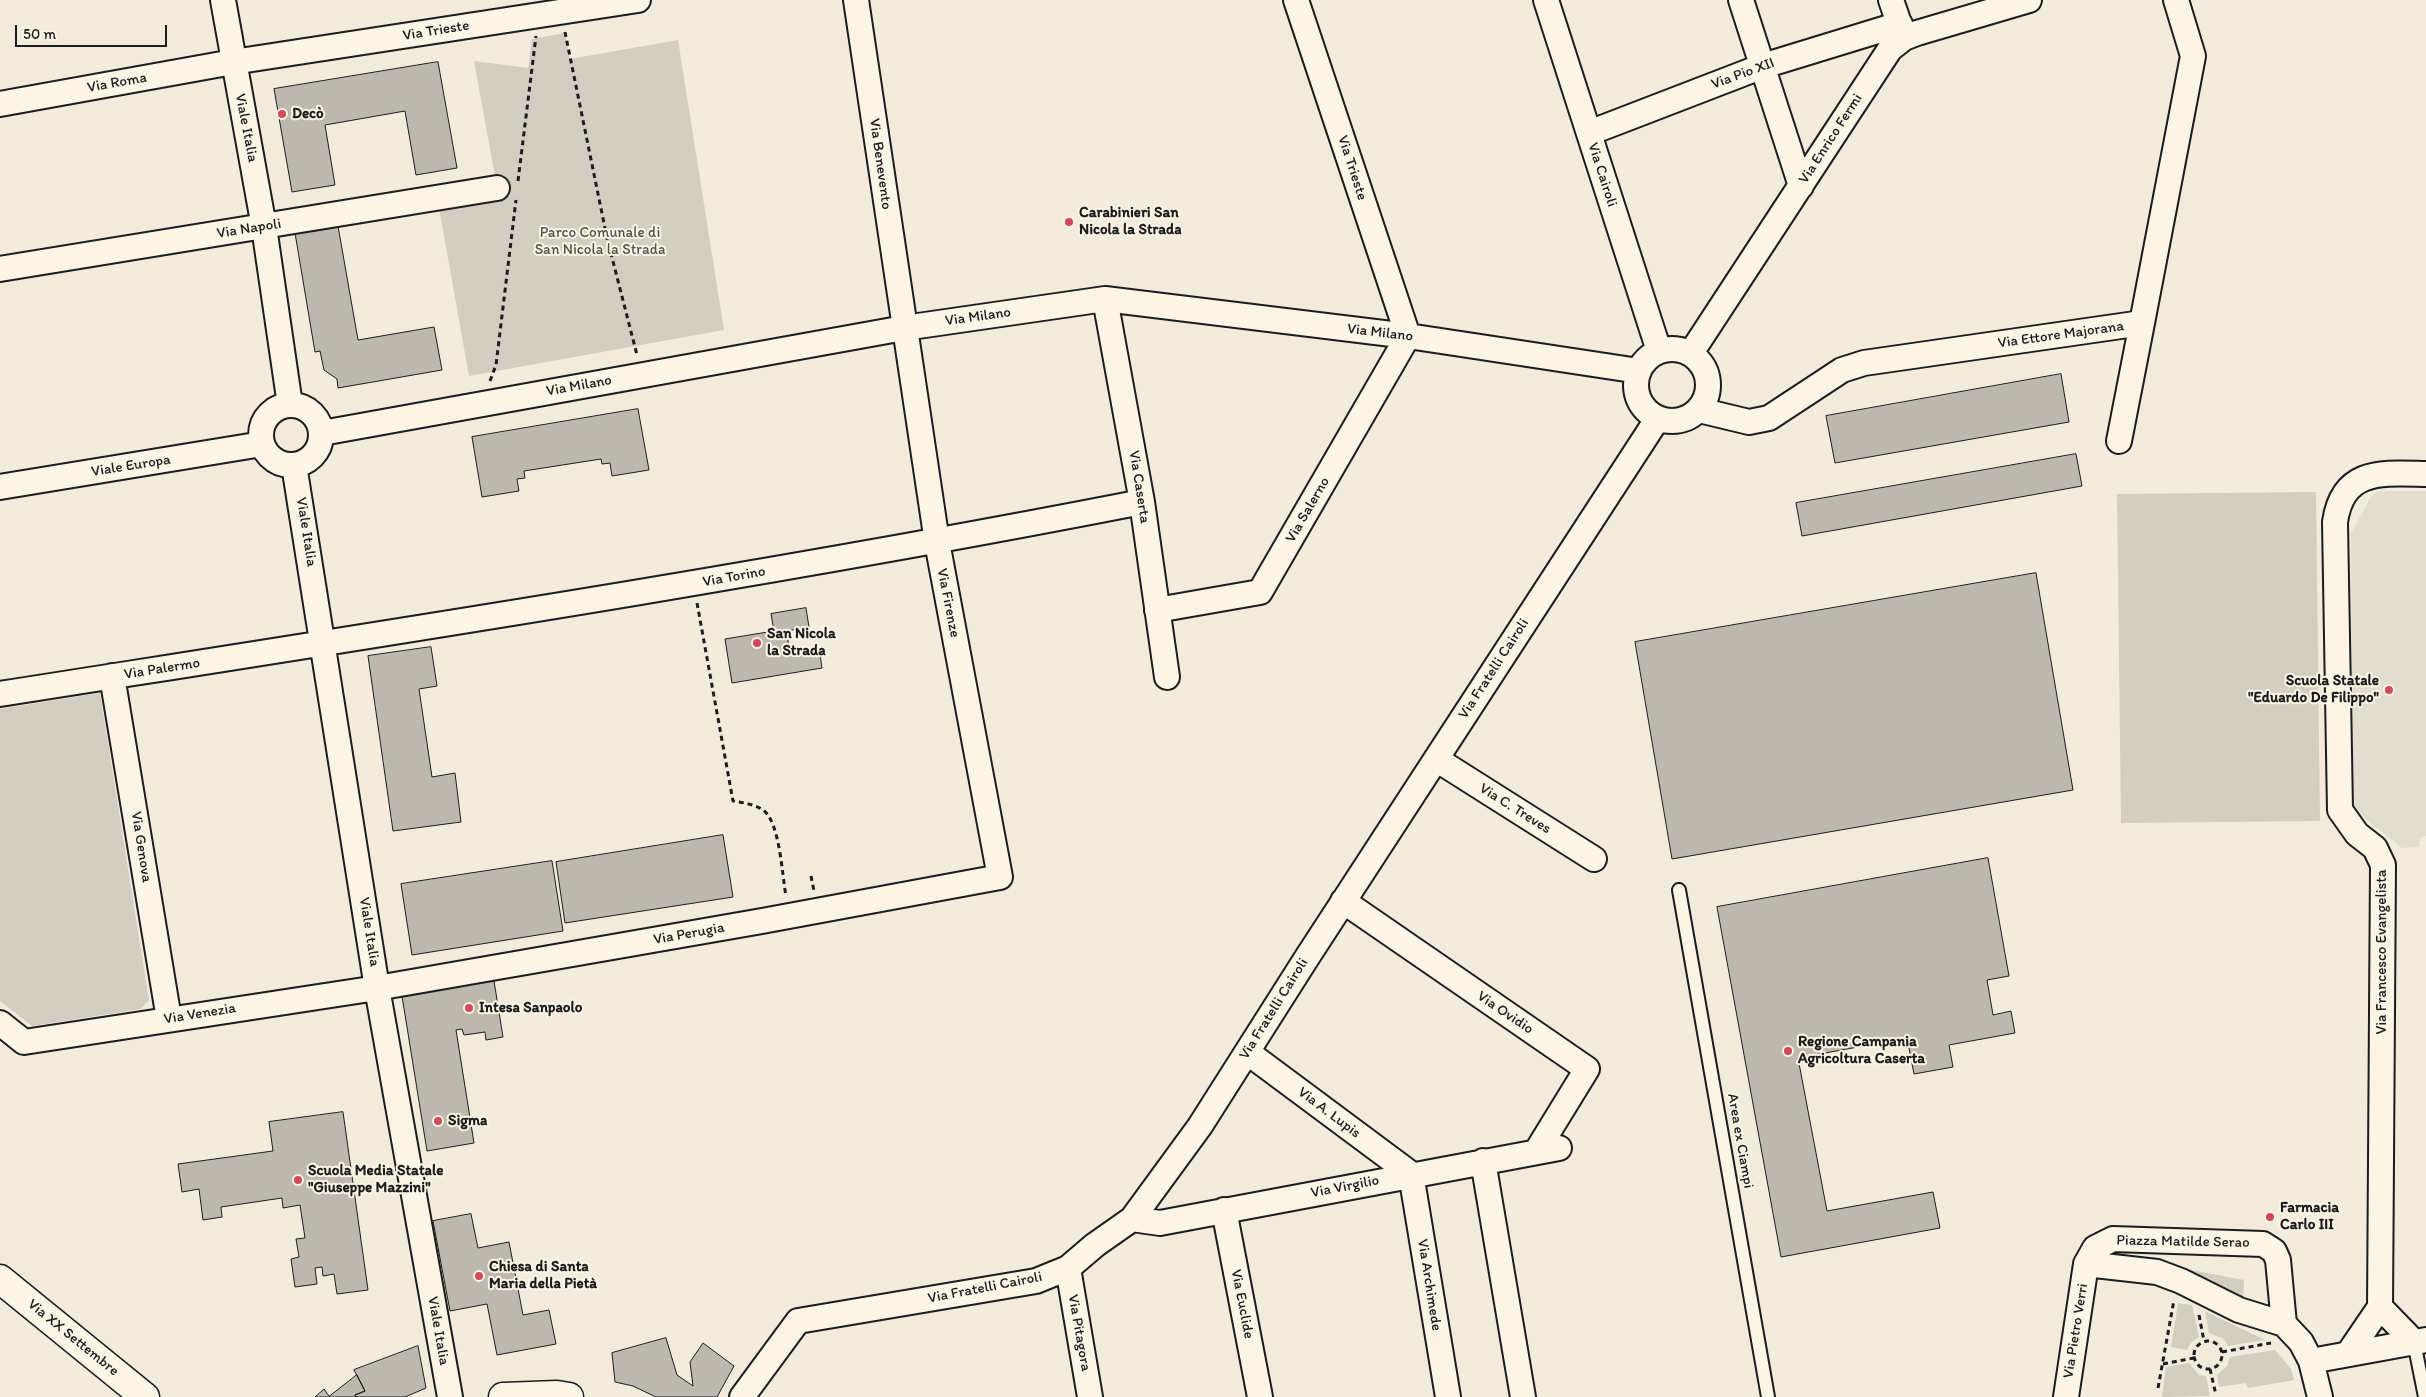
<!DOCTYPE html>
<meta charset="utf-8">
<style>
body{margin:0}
#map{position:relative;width:2426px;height:1397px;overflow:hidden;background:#f3ecdd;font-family:Itim,sans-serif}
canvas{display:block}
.scale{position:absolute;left:15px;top:25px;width:152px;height:22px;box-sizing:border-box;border:2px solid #1c1c1c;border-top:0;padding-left:6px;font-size:15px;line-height:18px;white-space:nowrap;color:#1c1c1c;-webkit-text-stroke:4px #fcf5e5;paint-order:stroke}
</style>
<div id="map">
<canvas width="2426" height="1397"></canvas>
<div class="scale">50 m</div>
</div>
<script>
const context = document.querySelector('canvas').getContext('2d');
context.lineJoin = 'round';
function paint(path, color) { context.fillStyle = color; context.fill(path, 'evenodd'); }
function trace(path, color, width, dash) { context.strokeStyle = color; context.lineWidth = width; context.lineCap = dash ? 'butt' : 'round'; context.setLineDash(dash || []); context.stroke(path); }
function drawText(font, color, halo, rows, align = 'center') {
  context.font = font + ' Itim,sans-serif'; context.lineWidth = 4; context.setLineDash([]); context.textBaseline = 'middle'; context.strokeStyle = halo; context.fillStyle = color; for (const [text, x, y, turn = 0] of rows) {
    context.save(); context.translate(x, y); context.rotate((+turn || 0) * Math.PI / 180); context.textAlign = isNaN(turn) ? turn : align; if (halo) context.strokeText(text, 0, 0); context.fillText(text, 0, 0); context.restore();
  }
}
const built = new Path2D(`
 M 2378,491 L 2426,491 L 2426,836 L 2421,837 L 2419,847 L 2402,848 L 2352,808 L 2351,534 L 2370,498 Z`);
const green = new Path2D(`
 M 565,33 L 570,59 L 678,40 L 724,330 L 469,376 L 439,208 L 499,198 L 474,61 L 528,68 L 532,39 Z
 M 2316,492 L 2320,821 L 2121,823 L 2117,494 Z
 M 100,693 L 149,1000 L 141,1009 L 32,1026 L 0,1001 L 0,709 Z
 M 2120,1248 L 2127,1251 L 2128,1258 L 2244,1280 L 2243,1303 L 2112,1260 L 2112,1254 Z
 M 2178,1303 L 2192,1305 L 2199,1337 L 2191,1343 L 2187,1350 L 2171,1347 Z
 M 2205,1311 L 2265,1340 L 2228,1346 L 2224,1339 L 2209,1333 Z
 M 2275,1350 L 2291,1369 L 2294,1380 L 2248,1388 L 2246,1383 L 2219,1387 L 2217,1375 L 2227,1366 L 2230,1357 Z
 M 2189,1363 L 2199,1375 L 2206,1376 L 2210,1396 L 2162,1397 L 2166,1367 Z`);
const building = new Path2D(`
 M 438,62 L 457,168 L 416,175 L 405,111 L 325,125 L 335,185 L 292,192 L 274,89 Z
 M 338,226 L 358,340 L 434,327 L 442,370 L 338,388 L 337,379 L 324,370 L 320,351 L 315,352 L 295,233 Z
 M 2061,374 L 2069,422 L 1835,463 L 1826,416 Z
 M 638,409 L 649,470 L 612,476 L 610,463 L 602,464 L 601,459 L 524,471 L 525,478 L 517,479 L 519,491 L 482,497 L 472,437 Z
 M 2076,454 L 2082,486 L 1802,536 L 1796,503 Z
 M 2036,573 L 2073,790 L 1672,859 L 1635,642 Z
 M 806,608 L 809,627 L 786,631 L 790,651 L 819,647 L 822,668 L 732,683 L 725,639 L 774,631 L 771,614 Z
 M 431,647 L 437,686 L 419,689 L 432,777 L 455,773 L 461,822 L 393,831 L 368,656 Z
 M 723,835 L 733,897 L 565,923 L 556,862 Z
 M 1988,858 L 2009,976 L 1987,980 L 1993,1015 L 2011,1011 L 2015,1033 L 1949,1045 L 1953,1067 L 1914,1074 L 1907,1038 L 1798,1058 L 1827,1211 L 1933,1192 L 1940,1228 L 1781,1257 L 1717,907 Z
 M 552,861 L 563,931 L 412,955 L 401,884 Z
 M 494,981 L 503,1037 L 486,1040 L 485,1032 L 464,1035 L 462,1029 L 456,1030 L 474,1143 L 427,1151 L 402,996 Z
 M 343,1112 L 368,1290 L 337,1294 L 334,1274 L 323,1276 L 322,1267 L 315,1268 L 317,1284 L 295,1287 L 291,1259 L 299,1257 L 296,1239 L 305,1238 L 300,1205 L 283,1208 L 282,1198 L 221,1207 L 222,1217 L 203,1220 L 199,1189 L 182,1192 L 178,1164 L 273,1151 L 269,1122 Z
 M 471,1214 L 478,1248 L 509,1242 L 523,1315 L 549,1310 L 556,1344 L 497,1355 L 487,1304 L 450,1311 L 433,1221 Z
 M 666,1338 L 677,1375 L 693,1386 L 690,1362 L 703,1343 L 734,1366 L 717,1397 L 656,1397 L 633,1386 L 615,1382 L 612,1353 Z
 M 418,1346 L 426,1388 L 405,1397 L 356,1397 L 355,1395 L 365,1391 L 354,1370 Z
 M 357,1375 L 365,1391 L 355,1395 L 356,1397 L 315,1397 L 324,1389 L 329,1396 Z`);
const path = new Path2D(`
 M 565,32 L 607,238 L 637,355
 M 518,181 L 536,36
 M 490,381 L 496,365 L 516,200
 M 697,603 L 733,801 C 744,803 754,804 763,810 C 780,822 782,875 786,896
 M 811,876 L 814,891
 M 2199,1315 L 2204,1341
 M2194 1355a14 14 0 1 1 28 0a14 14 0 1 1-28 0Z
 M 2222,1352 L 2271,1343
 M 2163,1364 L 2194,1358
 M 2210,1369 L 2216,1395
 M 2158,1388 L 2174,1300`);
const lane = new Path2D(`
 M 1679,890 L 1768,1397
 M 2414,1342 L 2425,1397`);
const street = new Path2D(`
 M 223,0 L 264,227 L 290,405
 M 1546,0 L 1659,351
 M 1741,0 L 1801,186
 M 1891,0 L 1904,38
 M 0,104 L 233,62 L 638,0
 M 1589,133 L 1763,66 L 1900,24
 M 0,269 L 497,188
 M 1105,299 L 1142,502 L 1167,677
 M1636 385a36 36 0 1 1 72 0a36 36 0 1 1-72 0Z
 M 1691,353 L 1890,49 L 1904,38 L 1917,33 L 2029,0
 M261 435a30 30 0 1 1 60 0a30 30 0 1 1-60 0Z
 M 1699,410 L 1749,422 L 1769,418 L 1842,370 L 1864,363 L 2142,323 L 2193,56 L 2176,0
 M 322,433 L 904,328 L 1105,299 L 1408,336 L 1639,371
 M 2119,441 L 2142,323
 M 294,465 L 377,988 L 450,1397
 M 0,487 L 262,444
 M 1157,610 L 1260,592 L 1408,336 L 1296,0
 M 112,676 L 169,1019
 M 0,694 C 381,634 763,576 1142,502
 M 1436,759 L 1594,859
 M 1343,901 L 1587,1069 L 1536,1152
 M 0,1023 L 24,1042 L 377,988 L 762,921 L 1000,877 L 937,542 L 856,0
 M 1247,1052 L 1411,1174 L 1448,1397
 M 1483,1161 L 1523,1397
 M 1224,1210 L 1260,1397
 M 1132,1219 L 1160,1223 L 1559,1148
 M 2086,1264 L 2157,1272 L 2181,1281 L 2239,1310 L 2284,1324 L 2301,1342 L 2311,1361 L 2320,1397
 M 1068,1268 L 1090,1397
 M 2380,1307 L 2414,1342
 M 2348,1354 L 2380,1307 L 2383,865 L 2375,848 L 2357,834 L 2340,810 L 2335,522 C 2343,468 2382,473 2426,474
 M 2311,1361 L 2426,1340
 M 742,1397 L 798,1321 L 1036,1281 L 1068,1268 L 1095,1245 L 1132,1219 L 1200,1126 L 1306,959 L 1658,418
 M 2066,1397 L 2086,1264 L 2095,1248 L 2113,1239 L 2263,1244 L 2274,1251 L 2278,1260 L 2284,1324`);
const secondary = new Path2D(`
 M 0,1279 L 145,1397
 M 503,1397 L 557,1395 L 569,1397`);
const markers = [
 [282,114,5,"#d1495b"],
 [1069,222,5,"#d1495b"],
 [757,643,5,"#d1495b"],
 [2389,690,5,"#d1495b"],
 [469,1008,5,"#d1495b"],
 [1788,1051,5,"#d1495b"],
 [438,1121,5,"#d1495b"],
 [298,1180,5,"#d1495b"],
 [2270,1217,5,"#d1495b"],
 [479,1276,5,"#d1495b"]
];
const streetNames = [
 ["Via Trieste",436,31,-9],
 ["Via Pio XII",1743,74,-20],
 ["Via Roma",117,83,-10],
 ["Viale Italia",246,128,79],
 ["Via Enrico Fermi",1831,139,-57],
 ["Via Benevento",880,164,82],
 ["Via Trieste",1352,168,72],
 ["Via Cairoli",1602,175,72],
 ["Via Napoli",249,229,-9],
 ["Via Milano",978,317,-8],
 ["Via Milano",1380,333,7],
 ["Via Ettore Majorana",2061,335,-8],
 ["Via Milano",579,386,-10],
 ["Viale Europa",131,466,-9],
 ["Via Caserta",1139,487,81],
 ["Via Salerno",1308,510,-60],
 ["Viale Italia",306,532,81],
 ["Via Torino",734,577,-10],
 ["Via Firenze",948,603,79],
 ["Via Palermo",162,669,-9],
 ["Via Fratelli Cairoli",1494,669,-57],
 ["Via C. Treves",1515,809,32],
 ["Via Genova",141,847,81],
 ["Viale Italia",369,932,81],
 ["Via Perugia",689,934,-10],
 ["Via Francesco Evangelista",2382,952,-90],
 ["Via Fratelli Cairoli",1274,1009,-58],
 ["Via Ovidio",1505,1013,34],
 ["Via Venezia",200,1014,-9],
 ["Via A. Lupis",1329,1113,37],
 ["Area ex Ciampi",1740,1141,80],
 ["Via Virgilio",1345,1187,-11],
 ["Piazza Matilde Serao",2183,1242,1],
 ["Via Archimede",1429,1285,81],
 ["Via Fratelli Cairoli",985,1288,-11],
 ["Via Euclide",1242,1304,79],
 ["Viale Italia",438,1331,80],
 ["Via Pietro Verri",2076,1331,-81],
 ["Via Pitagora",1079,1333,80],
 ["Via XX Settembre",73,1338,39]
];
const poiNames = [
 ["Decò",292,114],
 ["Carabinieri San",1079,213],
 ["Nicola la Strada",1079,230],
 ["San Nicola",767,634],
 ["la Strada",767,651],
 ["Scuola Statale",2379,681,"right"],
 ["\"Eduardo De Filippo\"",2379,698,"right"],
 ["Intesa Sanpaolo",479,1008],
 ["Regione Campania",1798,1042],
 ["Agricoltura Caserta",1798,1059],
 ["Sigma",448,1121],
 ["Scuola Media Statale",308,1171],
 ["\"Giuseppe Mazzini\"",308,1188],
 ["Farmacia",2280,1208],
 ["Carlo III",2280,1225],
 ["Chiesa di Santa",489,1267],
 ["Maria della Pietà",489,1284]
];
const parkNames = [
 ["Parco Comunale di",600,233],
 ["San Nicola la Strada",600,250]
];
paint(built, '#e3ddcf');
paint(green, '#d3cec1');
paint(building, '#beb9ae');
trace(building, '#1c1c1c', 1);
trace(lane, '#1c1c1c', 16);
trace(street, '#1c1c1c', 28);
trace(secondary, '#1c1c1c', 31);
trace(path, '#1c1c1c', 3, [5, 4]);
trace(lane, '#fcf5e5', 12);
trace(street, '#fcf5e5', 24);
trace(secondary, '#fcf5e5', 28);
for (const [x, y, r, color] of markers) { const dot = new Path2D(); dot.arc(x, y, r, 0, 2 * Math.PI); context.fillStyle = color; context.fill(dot); trace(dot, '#fcf5e5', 2); }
drawText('15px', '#1c1c1c', '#fcf5e5', streetNames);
drawText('bold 15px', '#1c1c1c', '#fcf5e5', poiNames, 'left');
drawText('15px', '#53514e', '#fcf5e5', parkNames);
</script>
